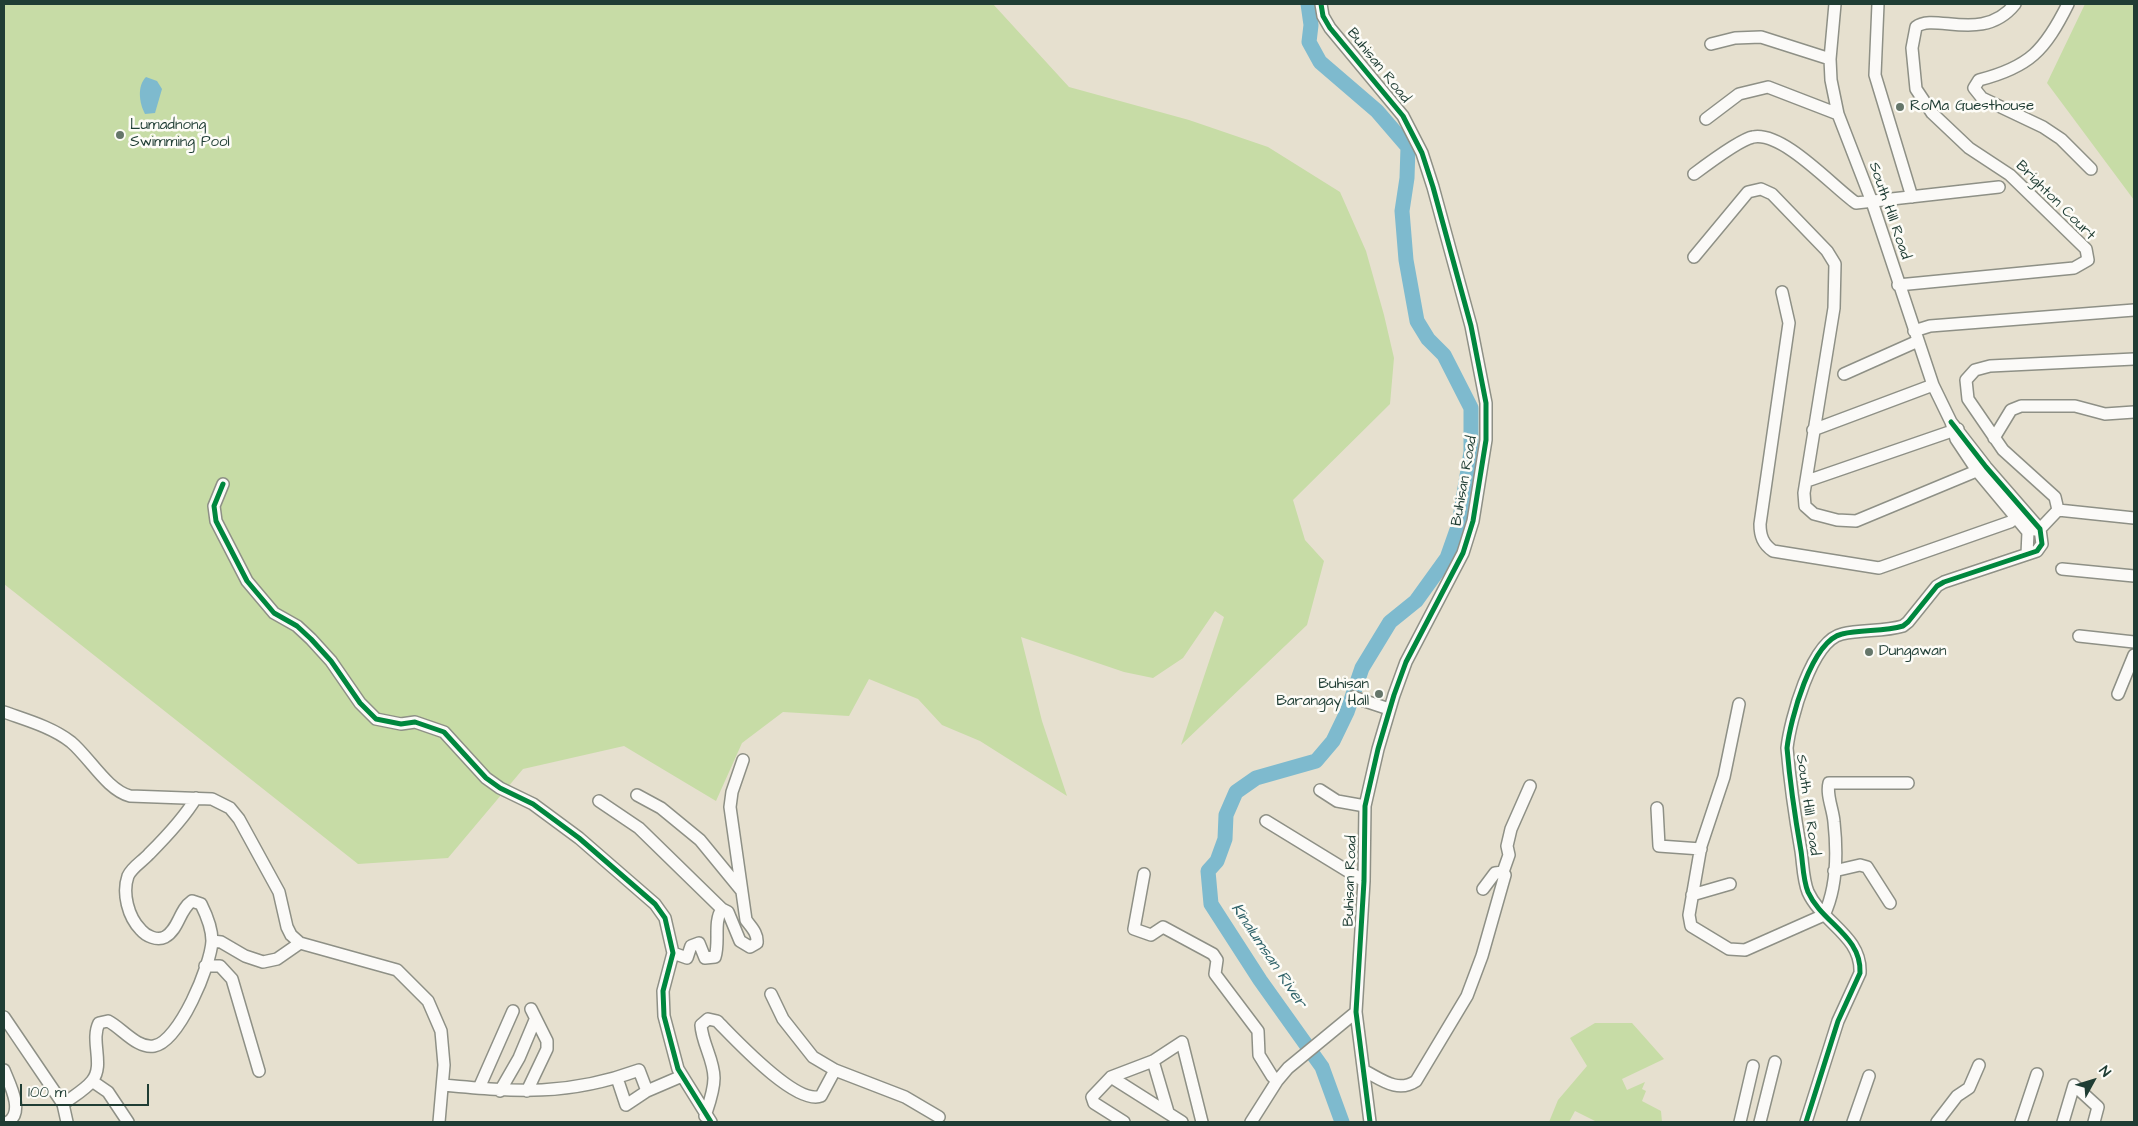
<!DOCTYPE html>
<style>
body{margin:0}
#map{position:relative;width:2138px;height:1126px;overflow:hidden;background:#e6e0cf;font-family:"Architects Daughter",sans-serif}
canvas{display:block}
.frame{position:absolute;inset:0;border:5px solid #1f3d34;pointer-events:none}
.north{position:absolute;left:2068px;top:1056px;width:50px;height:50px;-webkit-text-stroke:4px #fdfcf7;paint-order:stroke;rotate:51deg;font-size:14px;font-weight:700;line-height:20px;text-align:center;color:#1f3d34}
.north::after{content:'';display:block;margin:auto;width:18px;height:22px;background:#1f3d34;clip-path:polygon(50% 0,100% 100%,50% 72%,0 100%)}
.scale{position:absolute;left:20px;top:1084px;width:129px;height:22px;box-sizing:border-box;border:2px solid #1f3d34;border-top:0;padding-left:6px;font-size:15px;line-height:18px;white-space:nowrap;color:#1f3d34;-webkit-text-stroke:4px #fdfcf7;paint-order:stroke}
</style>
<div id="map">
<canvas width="2138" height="1126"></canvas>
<div class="frame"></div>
<div class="north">N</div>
<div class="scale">100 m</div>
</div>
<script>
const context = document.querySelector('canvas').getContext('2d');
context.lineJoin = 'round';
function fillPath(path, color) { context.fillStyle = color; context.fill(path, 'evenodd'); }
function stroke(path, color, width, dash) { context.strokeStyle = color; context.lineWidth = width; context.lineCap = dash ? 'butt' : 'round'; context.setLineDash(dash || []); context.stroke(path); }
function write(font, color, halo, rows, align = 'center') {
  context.font = font + ' "Architects Daughter",sans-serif'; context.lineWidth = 5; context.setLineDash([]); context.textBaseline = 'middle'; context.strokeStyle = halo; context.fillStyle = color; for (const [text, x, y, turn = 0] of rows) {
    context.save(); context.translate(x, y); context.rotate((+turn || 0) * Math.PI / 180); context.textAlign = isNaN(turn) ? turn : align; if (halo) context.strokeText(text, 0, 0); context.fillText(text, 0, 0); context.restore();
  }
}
fillPath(new Path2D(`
 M 4,4 L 993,4 L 1069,87 L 1189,120 L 1268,147 L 1340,192 L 1366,251 L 1384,315 L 1394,358 L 1390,404 L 1293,500 L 1305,540 L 1324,561 L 1307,625 L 1181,745 L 1224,617 L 1215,611 L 1183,658 L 1153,678 L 1124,672 L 1021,637 L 1042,721 L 1067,796 L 980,741 L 942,725 L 918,699 L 869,679 L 849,716 L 783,712 L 742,743 L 716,801 L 624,746 L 523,769 L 448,858 L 358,864 L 4,584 Z
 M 2085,4 L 2134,4 L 2134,200 L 2047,83 Z
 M 1595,1023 L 1632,1023 L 1664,1059 L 1622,1079 L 1627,1090 L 1645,1082 L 1642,1089 L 1646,1091 L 1642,1101 L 1661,1111 L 1662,1122 L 1597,1122 L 1575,1111 L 1569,1122 L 1549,1122 L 1558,1100 L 1587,1066 L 1570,1038 Z`), '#c7dca6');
fillPath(new Path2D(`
 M 146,77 L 157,81 L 162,89 L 155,113 L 145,114 C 139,103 137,86 146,77 Z`), '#7ebace');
stroke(new Path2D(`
 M 1308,4 L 1311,25 L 1309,42 L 1320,62 L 1377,111 L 1408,147 L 1407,178 L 1402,211 L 1406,260 L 1417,321 L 1428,339 L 1444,355 L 1471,408 L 1471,452 L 1459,524 L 1447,558 L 1416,601 L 1390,622 L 1362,668 L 1347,712 L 1333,741 L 1316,761 L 1256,778 L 1236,792 L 1226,815 L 1225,839 L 1217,861 L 1208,871 L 1211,904 L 1260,980 L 1322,1067 L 1342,1122`), '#7ebace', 15);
const minor = new Path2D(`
 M 1321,4 L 1323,16 L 1330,28 L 1403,116 L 1422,153 L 1433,187 L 1471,326 L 1486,403 L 1486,440 L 1473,521 L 1463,553 L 1406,662 L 1394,695 L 1378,749 L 1365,806 L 1364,881 L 1356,1012 L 1370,1122
 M 1835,4 L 1830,59 L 1831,80 L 1838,114 L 1872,202 L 1933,385 L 1951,422 L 1956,439 L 1978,472 L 2028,532 L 2027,554
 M 1878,4 L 1875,75 L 1912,197
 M 2068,4 C 2045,50 2030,67 1979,80 L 1974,88 L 1982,98 L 2043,127 L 2061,139 L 2091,169
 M 1711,44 L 1735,38 L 1761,37 L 1830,59
 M 1706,119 L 1739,94 L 1768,87 L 1838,114
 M 1694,174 C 1706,165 1741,139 1753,137 C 1783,131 1833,187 1856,203 L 1999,187
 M 1694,257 L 1748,192 L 1761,189 L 1772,194 L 1827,251 L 1835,264 L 1834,308 L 1804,493 L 1805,506 L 1814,514 L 1837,520 L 1856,521 L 1986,467
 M 1898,285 L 2074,268 L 2088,260 L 2086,249 L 2010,175 L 1969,148 L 1932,113 L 1916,89 L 1912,48 L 1916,27 C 1934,12 1983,44 2015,4
 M 1782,292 L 1789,323 L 1760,524 C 1760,536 1763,544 1773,551 L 1879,568 L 2010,522 L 2021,514
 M 1914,331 L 1930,326 L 2134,310
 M 1844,374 L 1918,341
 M 1813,430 L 1933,385
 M 1994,438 L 2011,410 L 2021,406 L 2075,406 L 2105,414 L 2134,412
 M 1807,481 L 1958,429
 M 223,484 L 214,506 L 216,521 L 247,581 L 274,613 L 297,626 L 311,639 L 331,661 L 360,703 L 376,719 L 401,724 L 415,722 L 444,732 L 486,778 L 500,788 L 533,804 L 579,838 L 655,904 L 665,918 L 673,953 L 663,991 L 664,1016 L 678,1069 L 711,1122
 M 2058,510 L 2055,497 L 2003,450 L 1968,399 L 1966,380 L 1975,370 L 1990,366 L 2134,359
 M 2035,530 L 2040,529 L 2058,510 L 2134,518
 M 2062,569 L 2134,576
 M 2079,636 L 2134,642
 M 2118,694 L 2134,655
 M 1353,697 L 1389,709
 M 1739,704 L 1724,777 L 1701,846 L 1689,915 L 1691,926 L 1729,949 L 1745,950 L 1824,915 C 1837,888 1837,850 1834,822 C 1833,809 1826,795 1829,783 L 1908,783
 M 4,712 C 26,720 52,727 71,742 C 90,758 107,790 130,796 L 212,799 L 230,808 L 239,819 L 279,892 L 287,927 L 291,935 L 300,943 L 397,970 L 428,1001 L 441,1031 L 444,1065 L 439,1122
 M 1320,790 L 1337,801 L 1365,806
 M 637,795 L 661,808 L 700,840 L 741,890
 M 599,801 L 639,828 L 722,909 L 728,912 L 740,941 L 750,947 L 757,943 C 758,933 751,927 746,920 L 730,807 L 732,792 L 743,760
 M 1657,808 L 1659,846 L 1701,849
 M 1266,821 L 1364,881
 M 1834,871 L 1860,865 L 1867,867 L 1890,903
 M 1503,872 L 1509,855 L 1507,846 L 1511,829 L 1530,786
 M 1144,874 L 1134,929 L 1151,935 L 1163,927 L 1213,954 L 1217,960 L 1215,974 L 1258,1031 L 1259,1055 L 1272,1076 L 1277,1081
 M 1692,895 L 1730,884
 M 212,941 L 221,942 L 245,956 L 263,962 L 277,959 L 300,943
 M 673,953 L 687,958 L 691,946 L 699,943 L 705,958 L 715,957 C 720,942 713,922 722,909
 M 205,966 L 220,966 L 232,979 L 259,1071
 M 771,994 L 783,1019 L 813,1057 L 835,1070 L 905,1097 L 939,1117
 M 4,1017 L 63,1104 L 67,1122
 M 1153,1061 L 1168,1112
 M 4,1070 C 9,1083 25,1112 8,1122
 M 1365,1071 C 1382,1080 1398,1093 1416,1081 L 1467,996 L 1482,956 L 1505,875 L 1503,872 L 1495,873 L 1483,889
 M 1111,1077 L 1182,1122
 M 617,1078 L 626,1105 L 647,1091 L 682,1076
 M 92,1081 L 108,1092 L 128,1122
 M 443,1085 C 517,1092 568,1096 639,1070 L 647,1091
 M 479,1088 L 513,1011
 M 500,1091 L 519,1058 L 535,1020
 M 527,1091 L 547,1049 L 547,1041 L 531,1009
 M 63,1104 C 72,1097 85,1090 92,1081 C 105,1065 90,1041 99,1023 L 108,1021 C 122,1028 137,1049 154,1046 C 179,1042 211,965 212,941 C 212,930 206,914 201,904 L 192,901 C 179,910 179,929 165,937 C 157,941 146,936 141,930 C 128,917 122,893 128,876 C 132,867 143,861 149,854 C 166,837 184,818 196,798
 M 705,1116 C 709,1104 714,1091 714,1078 C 714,1060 702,1043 701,1025 L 708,1019 L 717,1021 C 734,1038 796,1106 821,1096 L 835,1070
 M 1124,1122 L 1094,1103 L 1092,1097 L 1111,1077 L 1153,1061 L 1182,1042 L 1202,1122
 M 1251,1122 L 1277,1081 L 1288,1068 L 1356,1012
 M 1740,1122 L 1753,1066
 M 1760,1122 L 1775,1062
 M 1806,1122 L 1838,1021 L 1860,973 C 1862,936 1822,923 1808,892 C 1803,880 1803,864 1801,851 C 1795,817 1790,783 1787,748 C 1790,721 1811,641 1842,634 C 1862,629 1883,632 1903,626 L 1908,622 L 1937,586 L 1944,582 L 2037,551 L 2042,544 L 2040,529 L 1986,467 L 1951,422
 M 1853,1122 L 1869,1076
 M 1937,1122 L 1957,1096 L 1969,1088 L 1979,1065
 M 2021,1122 L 2037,1074
 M 2063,1122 L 2074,1085 L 2098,1107 L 2094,1122`);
stroke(minor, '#8e9086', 14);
stroke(minor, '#fbfaf8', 11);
stroke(new Path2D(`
 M 1321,4 L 1323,16 L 1330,28 L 1403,116 L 1422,153 L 1433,187 L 1471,326 L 1486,403 L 1486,440 L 1473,521 L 1463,553 L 1406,662 L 1394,695 L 1378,749 L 1365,806 L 1364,881 L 1356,1012 L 1370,1122
 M 223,484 L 214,506 L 216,521 L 247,581 L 274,613 L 297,626 L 311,639 L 331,661 L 360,703 L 376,719 L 401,724 L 415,722 L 444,732 L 486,778 L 500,788 L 533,804 L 579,838 L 655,904 L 665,918 L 673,953 L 663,991 L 664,1016 L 678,1069 L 711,1122
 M 1806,1122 L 1838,1021 L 1860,973 C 1862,936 1822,923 1808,892 C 1803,880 1803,864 1801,851 C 1795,817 1790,783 1787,748 C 1790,721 1811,641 1842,634 C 1862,629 1883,632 1903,626 L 1908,622 L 1937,586 L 1944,582 L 2037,551 L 2042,544 L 2040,529 L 1986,467 L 1951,422`), '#00873e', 5);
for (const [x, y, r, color] of [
 [1900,107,5,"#65766a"],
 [120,135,5,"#65766a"],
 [1869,652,5,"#65766a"],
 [1379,694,5,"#65766a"]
]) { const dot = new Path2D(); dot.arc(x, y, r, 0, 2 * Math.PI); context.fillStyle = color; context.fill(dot); stroke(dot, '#fdfcf7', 2); }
write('15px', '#1f3d34', '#fdfcf7', [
 ["Buhisan Road",1378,66,51],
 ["Brighton Court",2055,201,45],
 ["South Hill Road",1889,211,71],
 ["Buhisan Road",1465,481,-80],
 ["South Hill Road",1807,805,82],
 ["Buhisan Road",1351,881,-88]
]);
write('15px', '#1f3d34', '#fdfcf7', [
 ["RoMa Guesthouse",1910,107],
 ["Lumadnong",130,126],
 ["Swimming Pool",130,143],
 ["Dungawan",1879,652],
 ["Buhisan",1369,685,"right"],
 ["Barangay Hall",1369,702,"right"]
], 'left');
write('italic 16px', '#30636a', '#fdfcf7', [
 ["Kinalumsan River",1268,956,56]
]);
</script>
